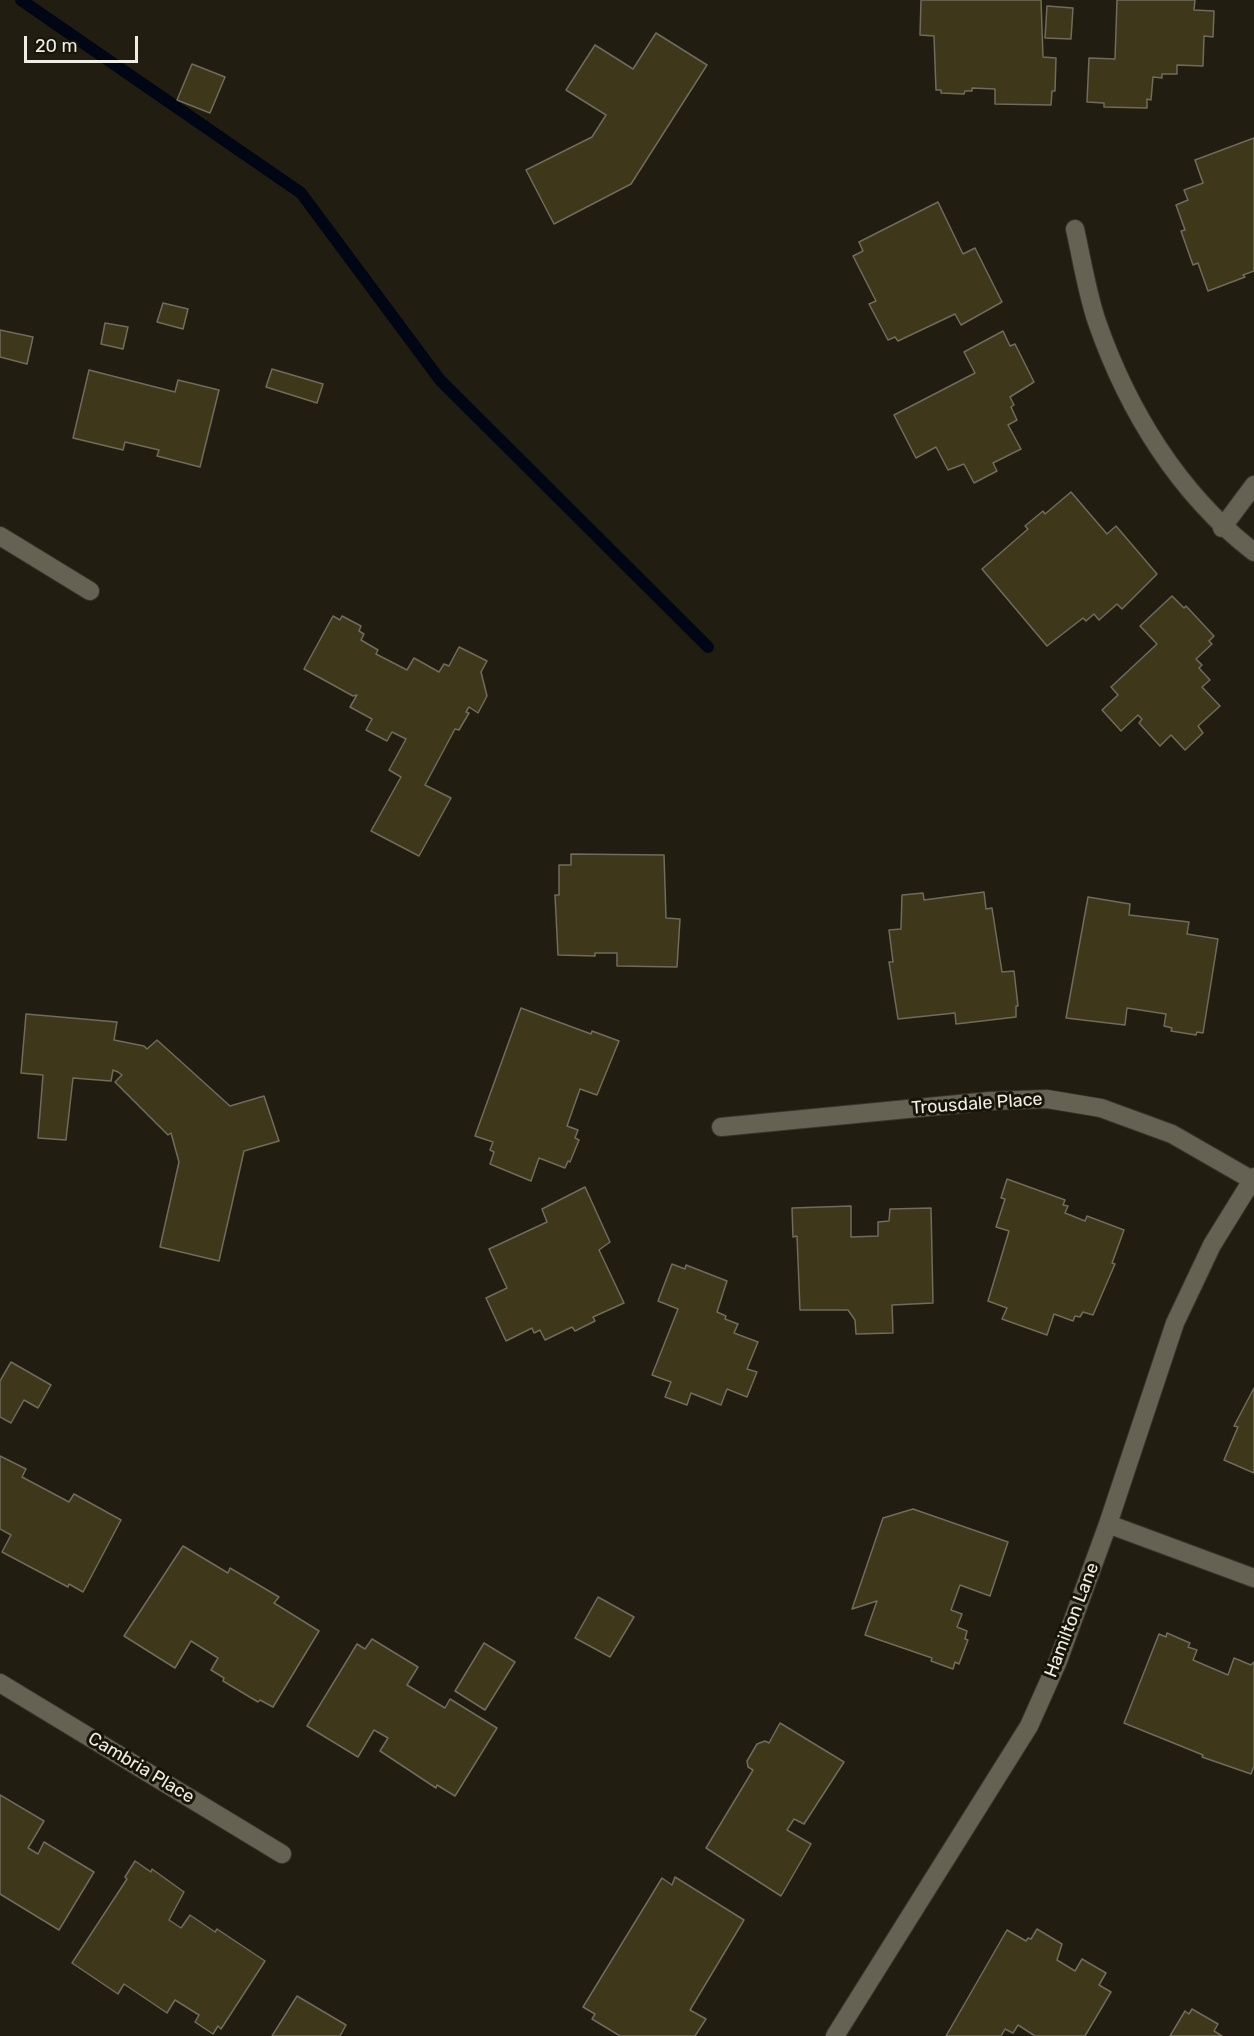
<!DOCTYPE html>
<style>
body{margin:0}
#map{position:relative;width:1254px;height:2036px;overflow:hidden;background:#211e11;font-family:Rubik,sans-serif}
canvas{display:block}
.scale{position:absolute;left:24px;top:36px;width:114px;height:27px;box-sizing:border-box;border:3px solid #efede5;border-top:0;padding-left:8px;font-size:18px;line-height:21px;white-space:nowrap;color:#efede5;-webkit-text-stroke:4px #171408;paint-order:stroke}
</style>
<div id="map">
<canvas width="1254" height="2036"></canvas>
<div class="scale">20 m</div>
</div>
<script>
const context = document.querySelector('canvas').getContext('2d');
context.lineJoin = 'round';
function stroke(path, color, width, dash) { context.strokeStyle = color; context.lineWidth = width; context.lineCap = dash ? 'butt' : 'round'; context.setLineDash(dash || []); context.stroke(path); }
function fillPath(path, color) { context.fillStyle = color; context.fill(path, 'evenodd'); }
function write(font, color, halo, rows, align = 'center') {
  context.font = font + ' Rubik,sans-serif'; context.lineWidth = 6; context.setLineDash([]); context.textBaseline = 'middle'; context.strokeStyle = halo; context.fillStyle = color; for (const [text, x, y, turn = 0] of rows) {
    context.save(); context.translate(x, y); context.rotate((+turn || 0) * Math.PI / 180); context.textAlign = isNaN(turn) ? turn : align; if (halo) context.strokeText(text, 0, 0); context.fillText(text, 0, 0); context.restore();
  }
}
stroke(new Path2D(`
 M 21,0 L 301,193 L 440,380 L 708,647`), '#000614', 12);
const building = new Path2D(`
 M 921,0 L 1041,0 L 1043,57 L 1056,58 L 1055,91 L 1052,91 L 1051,105 L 995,104 L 995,89 L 972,88 L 972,91 L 965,91 L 964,94 L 941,93 L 941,90 L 936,90 L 934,36 L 920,35 Z
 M 1117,0 L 1195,0 L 1194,10 L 1214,11 L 1213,37 L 1204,36 L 1203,66 L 1177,65 L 1177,74 L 1162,74 L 1162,78 L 1153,77 L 1151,100 L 1147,99 L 1147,108 L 1104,107 L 1104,103 L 1087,102 L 1089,58 L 1115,59 Z
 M 1047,6 L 1073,8 L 1071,39 L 1045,38 Z
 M 656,33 L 707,65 L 631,184 L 554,224 L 526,170 L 592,137 L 606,115 L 566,90 L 595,45 L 633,69 Z
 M 192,64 L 225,77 L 210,113 L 177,100 Z
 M 1254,138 L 1254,271 L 1243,275 L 1245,277 L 1208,291 L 1198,263 L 1193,265 L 1181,231 L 1185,230 L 1176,205 L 1188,200 L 1184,190 L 1203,183 L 1195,160 Z
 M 938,202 L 963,254 L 975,248 L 1002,302 L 961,325 L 955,314 L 898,341 L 895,337 L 888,340 L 869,304 L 876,301 L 853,256 L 863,251 L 859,242 Z
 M 163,303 L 188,309 L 183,329 L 157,322 Z
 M 105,323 L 128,327 L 123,349 L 101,344 Z
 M 0,330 L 33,337 L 27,364 L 0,357 Z
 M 1003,331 L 1010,346 L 1015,344 L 1034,382 L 1010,397 L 1014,405 L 1011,407 L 1017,420 L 1008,425 L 1021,449 L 993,463 L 997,471 L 974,483 L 964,464 L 948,470 L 936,447 L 916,458 L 894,415 L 975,373 L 964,352 Z
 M 272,369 L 323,384 L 317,403 L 266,387 Z
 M 89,370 L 175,392 L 178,380 L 219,390 L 200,467 L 157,456 L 159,450 L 125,442 L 123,450 L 73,438 Z
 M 1071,492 L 1107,534 L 1116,526 L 1157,574 L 1122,609 L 1117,604 L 1099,620 L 1094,614 L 1086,621 L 1083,618 L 1047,646 L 982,569 L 1028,529 L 1025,526 L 1043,511 L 1045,514 Z
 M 1172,596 L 1184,608 L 1186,606 L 1214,636 L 1209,641 L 1212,644 L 1196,659 L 1202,665 L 1199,668 L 1210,680 L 1202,687 L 1220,706 L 1198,726 L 1203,733 L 1185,750 L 1171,735 L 1160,746 L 1139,723 L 1142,719 L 1138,715 L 1121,731 L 1102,710 L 1118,695 L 1111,687 L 1157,644 L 1140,626 Z
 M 333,616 L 340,620 L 342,616 L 361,626 L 359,631 L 364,634 L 361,640 L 378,650 L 376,654 L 407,670 L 414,658 L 439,672 L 444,664 L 449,666 L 459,647 L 487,661 L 481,672 L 487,696 L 478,713 L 469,707 L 466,712 L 469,713 L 459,730 L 455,729 L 425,785 L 451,798 L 419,856 L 371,831 L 401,777 L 389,770 L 406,739 L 392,732 L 387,741 L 366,730 L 372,719 L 350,707 L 357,695 L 353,696 L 304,669 Z
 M 571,854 L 664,855 L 666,918 L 680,919 L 677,967 L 617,966 L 617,953 L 595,953 L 595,956 L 558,955 L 555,895 L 559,895 L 559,865 L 571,865 Z
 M 984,892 L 986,909 L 992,908 L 1002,972 L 1014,971 L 1018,1006 L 1016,1006 L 1016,1017 L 956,1024 L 955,1013 L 898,1019 L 889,962 L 893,962 L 889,930 L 901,929 L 902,895 L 923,893 L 924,900 Z
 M 1088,897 L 1130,904 L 1129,915 L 1189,922 L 1187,934 L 1218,939 L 1203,1033 L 1197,1032 L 1196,1035 L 1171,1031 L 1172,1028 L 1164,1026 L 1166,1014 L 1127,1008 L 1125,1025 L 1066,1018 Z
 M 521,1008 L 591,1034 L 592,1031 L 619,1041 L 597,1095 L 580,1089 L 567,1126 L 578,1130 L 575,1138 L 579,1140 L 570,1162 L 568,1161 L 565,1168 L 539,1158 L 531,1181 L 490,1164 L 494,1152 L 490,1150 L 493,1142 L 475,1136 Z
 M 26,1014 L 117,1022 L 114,1040 L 144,1046 L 147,1049 L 157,1040 L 230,1106 L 264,1096 L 279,1141 L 244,1151 L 219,1261 L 160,1247 L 179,1162 L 171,1133 L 168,1135 L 115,1082 L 122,1075 L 118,1072 L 113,1070 L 111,1081 L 73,1078 L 66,1140 L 38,1138 L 43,1075 L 21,1073 Z
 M 1007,1179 L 1065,1200 L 1063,1205 L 1068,1206 L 1065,1213 L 1085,1221 L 1087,1216 L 1124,1230 L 1112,1263 L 1115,1264 L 1093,1315 L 1083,1312 L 1080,1317 L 1075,1316 L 1073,1321 L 1054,1314 L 1047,1335 L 1002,1319 L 1007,1308 L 988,1301 L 1009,1231 L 996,1227 L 1005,1199 L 1001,1198 Z
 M 585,1187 L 610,1242 L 599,1250 L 624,1303 L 593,1317 L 595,1321 L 575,1331 L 572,1327 L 545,1340 L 540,1330 L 534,1333 L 532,1328 L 506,1341 L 486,1298 L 507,1288 L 489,1249 L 547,1222 L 542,1209 Z
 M 851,1206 L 851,1237 L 878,1236 L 878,1222 L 889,1221 L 890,1209 L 931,1208 L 933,1303 L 892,1305 L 893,1333 L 856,1334 L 855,1320 L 848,1310 L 800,1310 L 797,1236 L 793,1237 L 792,1208 Z
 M 672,1264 L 685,1269 L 686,1265 L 727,1281 L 717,1312 L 726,1316 L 725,1319 L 738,1324 L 734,1333 L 758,1342 L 747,1369 L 757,1372 L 747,1397 L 727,1389 L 721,1405 L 691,1393 L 687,1405 L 665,1397 L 671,1382 L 652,1375 L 678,1309 L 658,1301 Z
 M 11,1362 L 51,1385 L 38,1408 L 24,1400 L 11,1423 L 0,1417 L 0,1381 Z
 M 1254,1388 L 1254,1473 L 1224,1460 L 1238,1427 L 1234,1426 Z
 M 0,1456 L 26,1469 L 22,1477 L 69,1502 L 74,1494 L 121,1520 L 83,1592 L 69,1584 L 68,1587 L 2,1552 L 11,1535 L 0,1529 Z
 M 913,1509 L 1008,1542 L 990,1596 L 960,1585 L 951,1610 L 962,1614 L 957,1627 L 967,1631 L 965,1639 L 968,1640 L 959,1664 L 955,1662 L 953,1669 L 931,1661 L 932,1658 L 865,1635 L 877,1601 L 852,1609 L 883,1518 Z
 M 183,1546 L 228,1573 L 230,1568 L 279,1597 L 274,1603 L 319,1631 L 273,1707 L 260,1700 L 258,1702 L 223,1681 L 224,1678 L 211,1670 L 218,1658 L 191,1641 L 175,1668 L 124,1636 Z
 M 598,1597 L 634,1617 L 610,1657 L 575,1638 Z
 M 1167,1633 L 1190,1643 L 1188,1647 L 1197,1650 L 1193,1660 L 1228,1675 L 1234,1658 L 1251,1665 L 1254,1662 L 1254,1766 L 1251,1774 L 1202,1757 L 1203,1755 L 1124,1723 L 1159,1634 L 1166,1637 Z
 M 372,1639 L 418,1667 L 407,1685 L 445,1708 L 450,1699 L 497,1728 L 455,1796 L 437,1785 L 436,1788 L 380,1751 L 388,1738 L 374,1730 L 358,1757 L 307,1726 L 357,1644 L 365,1649 Z
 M 484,1643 L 515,1662 L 485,1710 L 455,1691 Z
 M 780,1723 L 844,1762 L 804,1824 L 794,1819 L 787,1830 L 811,1844 L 781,1896 L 706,1848 L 753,1770 L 748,1767 L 747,1761 L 757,1744 L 765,1741 L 769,1743 Z
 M 0,1795 L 44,1821 L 28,1848 L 38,1854 L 44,1842 L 94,1872 L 59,1930 L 0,1894 Z
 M 135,1861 L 151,1872 L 152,1869 L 184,1892 L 169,1920 L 181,1928 L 190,1915 L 215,1932 L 217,1929 L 265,1961 L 221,2029 L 218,2026 L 213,2034 L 195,2022 L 199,2015 L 175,2000 L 167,2013 L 124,1984 L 118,1994 L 72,1963 L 127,1879 L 125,1877 Z
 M 675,1877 L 744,1920 L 690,2010 L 706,2019 L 695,2036 L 620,2036 L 592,2019 L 595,2014 L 583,2007 L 662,1878 L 672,1885 Z
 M 1037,1929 L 1062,1944 L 1057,1960 L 1075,1971 L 1082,1959 L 1106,1973 L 1099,1985 L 1111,1992 L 1085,2036 L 1035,2036 L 1018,2025 L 1013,2033 L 1005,2029 L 1001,2036 L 946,2036 L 1007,1930 L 1026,1941 L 1028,1938 L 1031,1939 Z
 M 297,1996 L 346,2025 L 340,2036 L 272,2036 Z
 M 1192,2009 L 1218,2024 L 1214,2031 L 1222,2036 L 1170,2036 L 1185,2011 L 1189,2014 Z`);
fillPath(building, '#3e3719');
stroke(building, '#6f6c5c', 1.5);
const minor = new Path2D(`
 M 1075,229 C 1082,260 1087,293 1097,322 C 1128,411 1179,494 1254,552
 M 1222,528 L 1254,485
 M 0,536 L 90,591
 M 721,1127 L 990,1101 L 1047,1099 L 1101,1108 L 1172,1134 L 1252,1180
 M 1108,1524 L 1254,1578
 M 0,1683 L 282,1854
 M 835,2036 L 1029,1726 L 1058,1661 L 1108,1524 L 1175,1323 L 1212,1245 L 1254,1177`);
stroke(minor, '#38362f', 20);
stroke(minor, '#656253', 18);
write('18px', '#efede5', '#171408', [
 ["Trousdale Place",977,1104,-4],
 ["Hamilton Lane",1072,1620,-69],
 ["Cambria Place",141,1768,31]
]);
</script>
